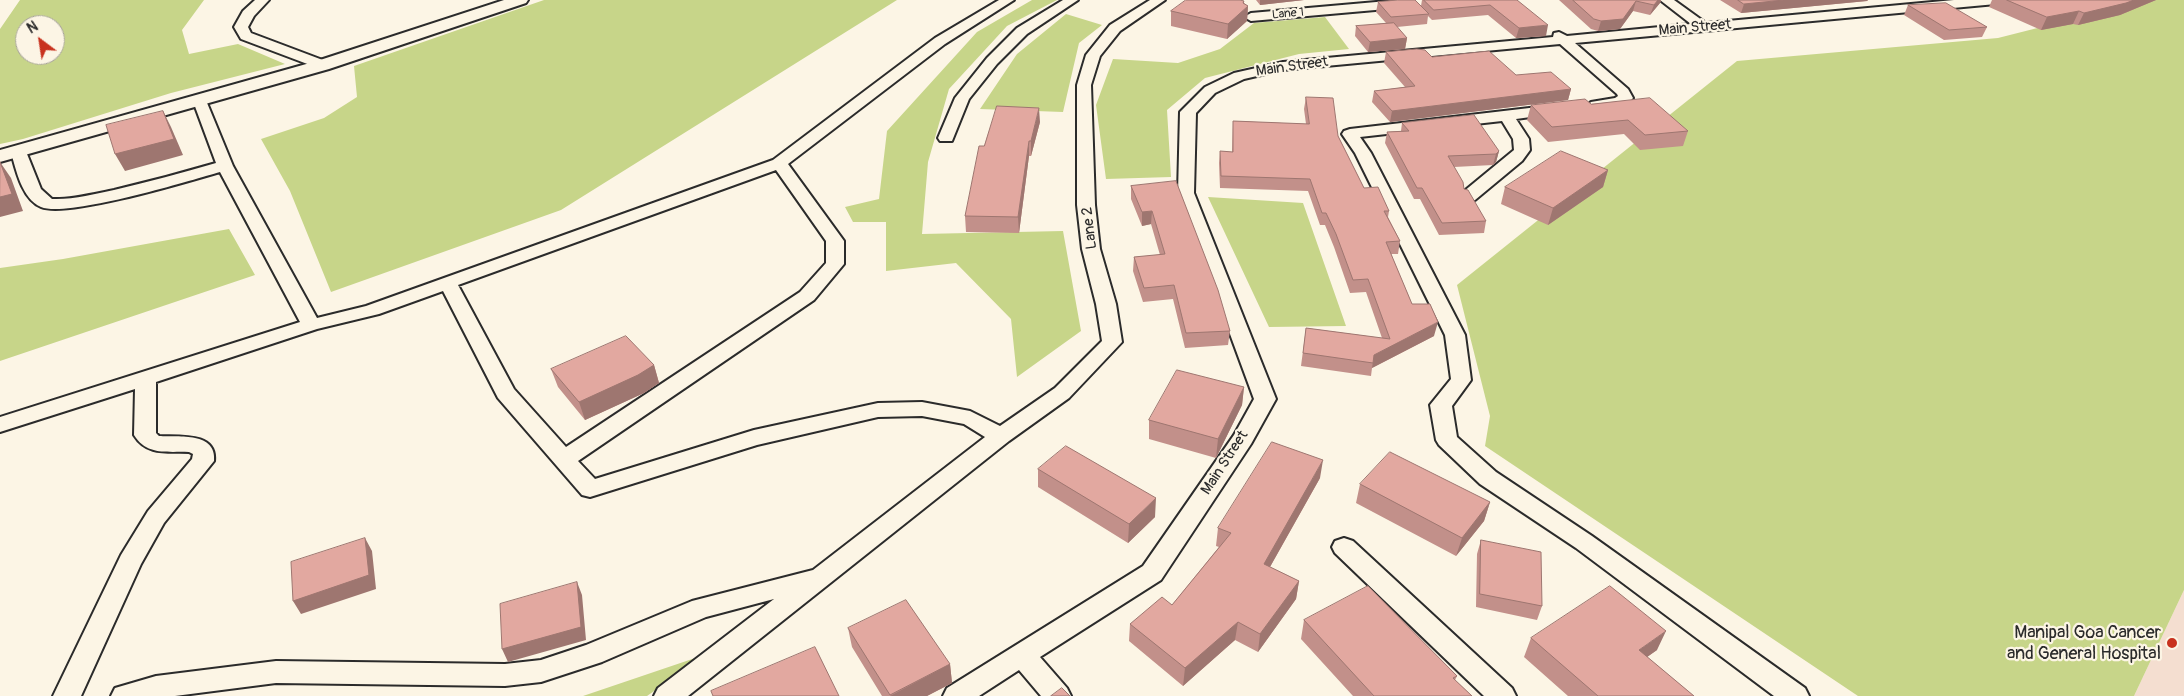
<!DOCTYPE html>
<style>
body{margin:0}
#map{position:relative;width:2184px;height:696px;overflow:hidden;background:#fcf5e5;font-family:Pangolin,sans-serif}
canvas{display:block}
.north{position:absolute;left:15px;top:15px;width:50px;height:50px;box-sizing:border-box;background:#fcf5e5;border:1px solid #a8a49b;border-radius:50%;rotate:329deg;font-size:14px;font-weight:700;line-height:20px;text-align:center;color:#2b2b2b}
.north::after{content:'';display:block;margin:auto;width:18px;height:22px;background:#c8321e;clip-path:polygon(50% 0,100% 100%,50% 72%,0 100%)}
</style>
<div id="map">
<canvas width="2184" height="696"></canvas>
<div class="north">N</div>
</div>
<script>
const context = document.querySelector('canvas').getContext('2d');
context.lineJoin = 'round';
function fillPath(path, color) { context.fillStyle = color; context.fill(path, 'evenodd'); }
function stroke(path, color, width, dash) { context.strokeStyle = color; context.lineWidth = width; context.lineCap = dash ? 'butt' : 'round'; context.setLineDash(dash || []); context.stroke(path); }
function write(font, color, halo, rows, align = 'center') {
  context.font = font + ' Pangolin,sans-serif'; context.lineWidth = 4.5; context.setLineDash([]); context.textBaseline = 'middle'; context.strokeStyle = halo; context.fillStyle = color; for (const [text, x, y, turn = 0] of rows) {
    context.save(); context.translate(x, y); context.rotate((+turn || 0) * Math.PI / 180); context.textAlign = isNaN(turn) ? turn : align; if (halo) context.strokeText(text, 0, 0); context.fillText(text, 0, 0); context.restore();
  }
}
fillPath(new Path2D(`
 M 2184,590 L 2184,696 L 2134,696 Z`), '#f4ded0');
fillPath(new Path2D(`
 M 20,0 L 204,0 L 182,30 L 189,54 L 238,44 L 285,64 L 171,93 L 23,139 L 0,144 L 0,29 ZM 25,25 L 55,25 L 55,55 L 25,55 Z
 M 544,0 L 897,0 L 561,210 L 331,292 L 290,191 L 261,139 L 324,118 L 357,97 L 354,66 Z
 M 1032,0 L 1057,0 L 1007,26 L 949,89 L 928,162 L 922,234 L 1063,231 L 1081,331 L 1017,377 L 1011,319 L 956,263 L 886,271 L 886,222 L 853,222 L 845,207 L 879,199 L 887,131 L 977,32 Z
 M 2148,0 L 2184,0 L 2184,590 L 2134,696 L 1858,696 L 1485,446 L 1490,416 L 1457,285 L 1737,61 L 1998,38 Z
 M 1066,14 L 1102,25 L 1079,43 L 1063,112 L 980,109 L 1017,54 Z
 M 1325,17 L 1349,49 L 1299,54 L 1205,78 L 1167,110 L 1171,177 L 1106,179 L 1096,105 L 1113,59 L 1178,63 L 1220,49 L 1254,23 Z
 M 1208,197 L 1303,203 L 1346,326 L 1269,327 Z
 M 229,229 L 255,275 L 0,361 L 0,268 L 63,259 Z
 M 707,654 L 647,696 L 583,696 Z`), '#c7d589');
const minor = new Path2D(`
 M 255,0 L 269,0 L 254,16 L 248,27 L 251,33 L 328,62 L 330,65 L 328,68 L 318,68 L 241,39 L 234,27 L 243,11 Z
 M 999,0 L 1014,0 L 945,44 L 788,164 L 844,241 L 844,264 L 814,300 L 578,461 L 595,479 L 754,430 L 878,403 L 922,402 L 970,411 L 1000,426 L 1055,388 L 1102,341 L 1096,304 L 1082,249 L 1077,205 L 1077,85 L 1086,55 L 1110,25 L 1150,0 L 1165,0 L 1120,31 L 1100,56 L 1091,85 L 1095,205 L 1100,249 L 1116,304 L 1122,342 L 1069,398 L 1009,441 L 688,696 L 654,696 L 658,688 L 774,599 L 706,617 L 602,662 L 541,682 L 505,686 L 276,683 L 175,696 L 111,696 L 115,688 L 156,676 L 276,661 L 505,664 L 541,660 L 586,645 L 692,601 L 813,570 L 985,437 L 964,424 L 922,416 L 878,417 L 757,445 L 590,497 L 582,495 L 498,398 L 443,291 L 379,314 L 317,329 L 156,382 L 156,433 L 159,436 C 179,437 217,432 214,461 L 164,523 L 141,564 L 81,696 L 53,696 L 121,555 L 148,511 L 192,459 L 193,454 L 189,452 C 167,451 147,456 134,435 L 135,389 L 0,432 L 0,417 L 300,322 L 220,172 C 189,181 67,218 41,207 C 22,199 16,170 11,152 L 13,149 L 25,149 L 41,189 L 52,199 C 72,200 94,194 114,190 C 148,182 182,173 216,163 L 193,101 L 195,98 L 205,98 L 233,166 L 317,318 L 366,306 L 773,160 L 935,38 ZM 776,170 L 826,241 L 826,263 L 800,292 L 566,447 L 514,389 L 458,285 Z
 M 1063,0 L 1078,0 L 1027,34 L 997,64 L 969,99 L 952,141 L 940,141 L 938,138 L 955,98 L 987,58 L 1017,28 Z
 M 1399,0 L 1449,0 L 1443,4 L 1251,21 L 1244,17 L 1251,13 Z
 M 1660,0 L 1674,0 L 1706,23 L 1954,0 L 2002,0 L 1996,4 L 1575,43 L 1628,89 L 1633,98 C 1626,108 1603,111 1591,108 L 1588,105 L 1591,102 L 1615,98 L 1618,96 L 1617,94 L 1560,44 L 1283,70 L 1244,79 L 1215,93 L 1196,113 L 1194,193 L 1276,399 L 1251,444 L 1161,580 L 1040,657 L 1067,688 L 1071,696 L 1041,696 L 1019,670 L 979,696 L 943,696 L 947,688 L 1143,566 L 1234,435 L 1254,399 L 1178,193 L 1180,112 L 1205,87 L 1234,73 L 1283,62 L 1553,37 L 1554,33 L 1559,32 L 1567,36 L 1691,24 Z
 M 1555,105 L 1560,107 L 1563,110 L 1560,113 L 1516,119 L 1529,139 L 1530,150 L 1522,161 L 1475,200 L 1463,200 L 1461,196 L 1463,192 L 1514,150 L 1513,139 L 1502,121 L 1360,137 L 1371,153 L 1465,335 L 1471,380 L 1452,406 L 1457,437 L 1496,472 L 1592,536 L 1805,688 L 1809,696 L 1774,696 L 1576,548 L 1480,484 L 1439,445 L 1436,440 L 1430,405 L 1451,379 L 1445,335 L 1355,153 L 1342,134 L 1344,131 L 1350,129 Z
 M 1344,538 L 1353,541 L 1512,688 L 1516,696 L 1484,696 L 1335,553 L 1332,547 L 1335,541 Z`);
const tertiary = new Path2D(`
 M 504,0 L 528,0 L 526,3 L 329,69 L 0,162 L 0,150 L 317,61 Z`);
stroke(minor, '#2b2b2b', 4);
stroke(tertiary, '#2b2b2b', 4);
fillPath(minor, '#fcf5e5');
fillPath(tertiary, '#fcf5e5');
fillPath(new Path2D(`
 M 1256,0 L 1304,0 L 1260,5 Z
 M 1422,0 L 1517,0 L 1546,36 L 1516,38 L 1488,15 L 1432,20 L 1428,16 L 1427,24 L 1397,27 L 1407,38 L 1405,49 L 1368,52 L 1355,36 L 1356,26 L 1386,23 L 1376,12 L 1378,2 L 1421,6 Z
 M 1559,0 L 1661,0 L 1660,3 L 1650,15 L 1633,11 L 1620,29 L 1598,31 L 1591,29 Z
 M 1720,0 L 1868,0 L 1867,1 L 1741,13 Z
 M 1992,0 L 2156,0 L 2120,15 L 2078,25 L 2073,24 L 2041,30 L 1989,7 Z
 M 1244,1 L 1244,3 L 1248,6 L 1247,21 L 1227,39 L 1171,26 L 1171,11 Z
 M 1908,5 L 1987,27 L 1982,37 L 1944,40 L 1904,15 Z
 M 1386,52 L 1432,57 L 1516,75 L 1571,89 L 1568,100 L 1390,122 L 1372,102 L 1374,91 L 1405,87 L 1384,63 Z
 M 1306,97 L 1338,136 L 1364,188 L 1389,211 L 1388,217 L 1400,241 L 1398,254 L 1391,254 L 1412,304 L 1434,336 L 1372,368 L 1371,376 L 1301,366 L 1306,328 L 1382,338 L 1366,292 L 1350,293 L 1334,247 L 1325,225 L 1320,225 L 1308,191 L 1220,188 L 1219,163 L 1220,151 L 1232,152 L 1233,121 L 1306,124 L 1304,109 Z
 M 1591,104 L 1688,131 L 1683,146 L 1640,150 L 1624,134 L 1548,142 L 1527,120 L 1531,105 Z
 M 1040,122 L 1031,156 L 1029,156 L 1019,233 L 966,232 L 965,216 L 984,146 Z
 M 1402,123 L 1499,151 L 1496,162 L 1493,165 L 1454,167 L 1464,189 L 1486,221 L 1484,233 L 1439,235 L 1420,199 L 1414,199 L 1385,143 L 1387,132 L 1401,131 Z
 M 1608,170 L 1603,187 L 1548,225 L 1501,204 L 1505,187 Z
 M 1176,181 L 1230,331 L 1228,345 L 1185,348 L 1173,299 L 1143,302 L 1133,271 L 1134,257 L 1160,255 L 1151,224 L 1142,226 L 1131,199 L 1131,186 Z
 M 654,365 L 659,383 L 644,393 L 585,420 L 558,387 L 551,369 Z
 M 1244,387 L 1242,405 L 1216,458 L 1149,439 L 1149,420 Z
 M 1038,469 L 1155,517 L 1128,543 L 1038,487 Z
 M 1320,478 L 1270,567 L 1299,581 L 1296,599 L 1258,652 L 1235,640 L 1183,686 L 1129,641 L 1130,624 L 1172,605 L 1219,547 L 1216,546 L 1218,528 Z
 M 1360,484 L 1490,502 L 1484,521 L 1456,556 L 1356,503 Z
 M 1481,540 L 1542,606 L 1537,620 L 1476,607 L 1477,554 Z
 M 1304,620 L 1457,676 L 1455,680 L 1472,696 L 1353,696 L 1301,639 Z
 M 848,628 L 950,664 L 952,683 L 927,696 L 882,696 L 852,647 Z
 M 1531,638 L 1657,650 L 1647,657 L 1694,696 L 1568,696 L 1524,657 Z`), '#c2908a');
fillPath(new Path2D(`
 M 1260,0 L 1304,0 L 1260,5 Z
 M 1658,0 L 1661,0 L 1660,3 L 1650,15 L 1654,5 Z
 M 1784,0 L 1868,0 L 1867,1 L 1741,13 L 1744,4 Z
 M 2134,0 L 2156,0 L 2120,15 L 2078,25 L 2084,13 Z
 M 1244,1 L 1243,11 L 1248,6 L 1247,21 L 1227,39 L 1228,24 Z
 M 1636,1 L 1633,11 L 1620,29 L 1598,31 L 1601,21 Z
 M 2079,11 L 2073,24 L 2041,30 L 2047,17 Z
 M 1548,25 L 1546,36 L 1516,38 L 1519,28 Z
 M 1407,38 L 1405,49 L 1368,52 L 1370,42 Z
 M 1571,89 L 1568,100 L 1390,122 L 1392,111 Z
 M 1039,108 L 1040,122 L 1031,156 L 1031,141 Z
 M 163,111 L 171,127 L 183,155 L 125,171 L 115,154 Z
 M 1029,141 L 1029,156 L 1019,233 L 1018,217 Z
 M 1499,151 L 1496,162 L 1493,165 L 1496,154 Z
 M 0,162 L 11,178 L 23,211 L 0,217 Z
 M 1608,170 L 1603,187 L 1548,225 L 1553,208 Z
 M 1152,211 L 1151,224 L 1142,226 L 1142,212 Z
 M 1438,322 L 1434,336 L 1372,368 L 1374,355 Z
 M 654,365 L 659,383 L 644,393 L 585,420 L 579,402 Z
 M 1244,387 L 1242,405 L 1216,458 L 1218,439 Z
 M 1323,460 L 1320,478 L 1262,581 L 1264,564 Z
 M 1156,498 L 1155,517 L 1128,543 L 1129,524 Z
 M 1490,502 L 1484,521 L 1456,556 L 1462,538 Z
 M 365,538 L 372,551 L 376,589 L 301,614 L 293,601 Z
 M 1299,581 L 1296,599 L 1258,652 L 1260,634 Z
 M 577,582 L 582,595 L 586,640 L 508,662 L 502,649 Z
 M 1238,622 L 1235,640 L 1183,686 L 1185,668 Z
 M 1666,631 L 1657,650 L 1630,669 L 1639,650 Z
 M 950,664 L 952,683 L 927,696 L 890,696 Z`), '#9e7670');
const building = new Path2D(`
 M 1186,0 L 1240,0 L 1244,1 L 1243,3 L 1248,6 L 1228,24 L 1171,11 Z
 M 1398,0 L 1415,0 L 1429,14 L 1391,17 L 1378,2 Z
 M 1424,0 L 1517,0 L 1548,25 L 1519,28 L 1490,5 L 1434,10 Z
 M 1573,0 L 1658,0 L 1654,5 L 1636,1 L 1623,19 L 1601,21 L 1594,19 Z
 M 1738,0 L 1784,0 L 1744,4 Z
 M 2007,0 L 2134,0 L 2126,3 L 2084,13 L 2079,11 L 2047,17 Z
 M 1946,3 L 1987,27 L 1949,30 L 1908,5 Z
 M 1394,23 L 1407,38 L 1370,42 L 1356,26 Z
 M 1417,49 L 1425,50 L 1432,57 L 1489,51 L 1516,75 L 1551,72 L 1571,89 L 1392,111 L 1374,91 L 1415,86 L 1386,52 Z
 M 1306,97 L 1333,98 L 1338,136 L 1364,188 L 1378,187 L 1389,211 L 1384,211 L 1400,241 L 1386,242 L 1412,304 L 1430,304 L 1438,322 L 1374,355 L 1373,363 L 1303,353 L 1306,328 L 1390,339 L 1368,279 L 1353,280 L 1336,234 L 1326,213 L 1322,213 L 1310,179 L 1221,176 L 1220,151 L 1233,152 L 1233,121 L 1309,124 Z
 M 1650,98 L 1688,131 L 1645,135 L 1628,120 L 1552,127 L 1531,105 L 1585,99 L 1591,104 Z
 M 997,106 L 1039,108 L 1031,141 L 1029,141 L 1018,217 L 965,216 L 979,146 L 984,146 Z
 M 163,111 L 174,139 L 115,154 L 106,125 Z
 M 1474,115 L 1499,151 L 1496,154 L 1448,156 L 1463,182 L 1464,189 L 1468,190 L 1486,221 L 1442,223 L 1422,188 L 1417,188 L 1387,132 L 1409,131 L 1402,123 Z
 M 1561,151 L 1608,170 L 1553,208 L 1505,187 Z
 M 0,162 L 12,194 L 0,197 Z
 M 1176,181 L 1218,290 L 1230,331 L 1186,333 L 1174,285 L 1144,288 L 1134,257 L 1165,254 L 1152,211 L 1142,212 L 1131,186 Z
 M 626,336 L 654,365 L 638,375 L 579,402 L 551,369 Z
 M 1177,370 L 1244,387 L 1218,439 L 1149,420 Z
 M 1272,442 L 1323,460 L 1264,564 L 1299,581 L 1260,634 L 1238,622 L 1185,668 L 1130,624 L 1162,597 L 1172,605 L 1231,533 L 1218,528 Z
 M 1066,446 L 1156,498 L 1129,524 L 1038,469 Z
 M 1390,452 L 1490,502 L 1462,538 L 1360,484 Z
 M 365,538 L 369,575 L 293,601 L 291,562 Z
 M 1481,540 L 1541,552 L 1542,606 L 1480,594 Z
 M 577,582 L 581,627 L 502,649 L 500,604 Z
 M 1368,586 L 1457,676 L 1453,678 L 1472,696 L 1374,696 L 1304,620 Z
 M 1610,586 L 1666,631 L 1639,650 L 1694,696 L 1598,696 L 1531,638 Z
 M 906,600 L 950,664 L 890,695 L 848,628 Z
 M 815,647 L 839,696 L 713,696 L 711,691 Z
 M 1062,688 L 1070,696 L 1051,696 Z`);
fillPath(building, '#e2a8a0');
stroke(building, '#9e7670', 1);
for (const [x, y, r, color] of [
 [2172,643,6,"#c8321e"]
]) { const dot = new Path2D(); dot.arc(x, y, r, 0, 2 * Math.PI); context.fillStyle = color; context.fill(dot); stroke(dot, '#fcf5e5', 2); }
write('12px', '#2b2b2b', '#fcf5e5', [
 ["Lane 1",1288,14,-5]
]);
write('15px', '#2b2b2b', '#fcf5e5', [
 ["Main Street",1695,28,-5],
 ["Main Street",1292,67,-8],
 ["Lane 2",1090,228,-97],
 ["Main Street",1225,463,-57]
]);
write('18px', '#2b2b2b', '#fcf5e5', [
 ["Manipal Goa Cancer",2161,633],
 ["and General Hospital",2161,654]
], 'right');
</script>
